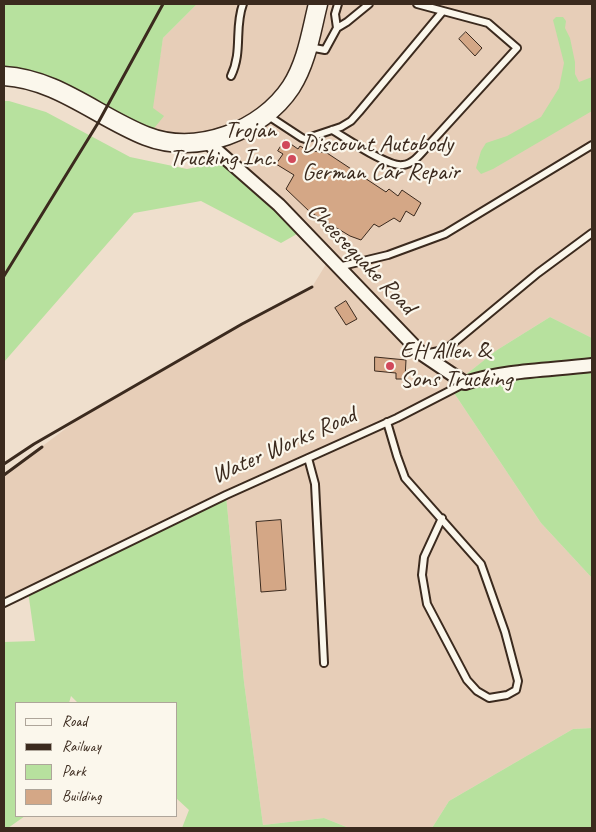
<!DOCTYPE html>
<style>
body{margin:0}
#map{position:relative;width:596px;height:832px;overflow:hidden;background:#efdfcd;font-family:Caveat,sans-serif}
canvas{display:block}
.frame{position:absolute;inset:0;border:5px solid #3b2a1e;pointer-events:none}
.legend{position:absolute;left:15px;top:702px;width:162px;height:115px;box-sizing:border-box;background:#fbf7ec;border:1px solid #aea59a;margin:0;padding:6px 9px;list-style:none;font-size:15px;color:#3b2a1e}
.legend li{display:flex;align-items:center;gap:10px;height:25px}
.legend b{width:25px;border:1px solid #aea59a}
</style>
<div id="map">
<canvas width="596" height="832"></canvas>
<div class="frame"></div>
<ul class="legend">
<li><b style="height:6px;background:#fbf7ec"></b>Road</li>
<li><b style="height:6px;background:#3b2a1e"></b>Railway</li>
<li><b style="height:14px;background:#b7e19e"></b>Park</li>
<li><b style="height:14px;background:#d4a786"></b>Building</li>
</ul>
</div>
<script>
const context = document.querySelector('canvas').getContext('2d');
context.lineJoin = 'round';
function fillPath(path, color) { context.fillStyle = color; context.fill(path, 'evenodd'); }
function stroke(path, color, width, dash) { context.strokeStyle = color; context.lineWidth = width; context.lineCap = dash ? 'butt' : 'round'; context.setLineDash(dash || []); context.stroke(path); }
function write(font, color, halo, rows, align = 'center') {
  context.font = font + ' Caveat,sans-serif'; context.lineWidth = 4.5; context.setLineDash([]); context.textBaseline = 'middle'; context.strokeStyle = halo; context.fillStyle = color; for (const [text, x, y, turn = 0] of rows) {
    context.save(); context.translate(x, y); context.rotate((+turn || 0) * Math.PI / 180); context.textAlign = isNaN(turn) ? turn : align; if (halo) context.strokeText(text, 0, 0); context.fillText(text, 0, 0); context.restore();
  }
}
fillPath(new Path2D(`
 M 197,4 L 592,4 L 592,338 L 550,317 L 497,350 L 450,387 L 541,523 L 592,578 L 592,728 L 573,729 L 449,801 L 432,828 L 349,828 L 324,818 L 263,825 L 244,682 L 226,495 L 4,603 L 4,475 L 85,414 L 242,324 L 312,287 L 328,261 L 207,141 L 147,137 L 163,38 Z`), '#e7ceb8');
fillPath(new Path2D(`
 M 4,4 L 197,4 L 163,38 L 153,108 L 164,116 L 147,137 L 4,76 Z
 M 556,17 L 563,17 L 566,21 L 565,28 L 570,38 L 575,62 L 575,74 L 579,82 L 592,77 L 592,111 L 493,169 L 481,174 L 476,168 L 481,151 L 486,143 L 507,136 L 541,117 L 559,88 L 564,63 L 553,20 Z
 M 4,101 L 9,101 L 46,112 L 130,157 L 187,169 L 227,161 L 304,230 L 281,243 L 201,201 L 134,213 L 4,362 Z
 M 550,317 L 592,338 L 592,578 L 541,523 L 450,387 L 497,350 Z
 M 226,495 L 244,682 L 263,825 L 324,818 L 349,828 L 182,828 L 189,810 L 176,798 L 176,703 L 78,703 L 71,696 L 69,703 L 16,703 L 16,816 L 25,816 L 8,828 L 4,828 L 4,642 L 35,641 L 28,591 Z
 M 592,728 L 592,828 L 432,828 L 449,801 L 573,729 Z`), '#b7e19e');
const building = new Path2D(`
 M 466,32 L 482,48 L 475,56 L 459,39 Z
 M 285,140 L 298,149 L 300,146 L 307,150 L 327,153 L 386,192 L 389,189 L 398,196 L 402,190 L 421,203 L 414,216 L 406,211 L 400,222 L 394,218 L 379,227 L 374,224 L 361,240 L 350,236 L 310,212 L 286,189 L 294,175 L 276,164 L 283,154 L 278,151 Z
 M 346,301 L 357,319 L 346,325 L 335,308 Z
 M 375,357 L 406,360 L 405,379 L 396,379 L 396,373 L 375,371 Z
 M 281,520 L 286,590 L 261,592 L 256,522 Z`);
fillPath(building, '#d4a786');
stroke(building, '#3b2a1e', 1);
const lane = new Path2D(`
 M 337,28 L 335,14 L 338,4
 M 309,47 L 325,50 L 337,28 L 347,22 L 369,4
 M 231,76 C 243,51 234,28 243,4
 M 267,115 L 302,138 L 305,139 L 341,127 L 351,121 L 359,112 L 443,11
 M 332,130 C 346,138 389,168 403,165 C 412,164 419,156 425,149 L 517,48 L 488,23 L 417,4
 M 338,267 L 388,255 L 445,234 L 592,145
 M 424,354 L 439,351 L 450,346 L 538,273 L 592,233
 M 387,422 L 397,456 L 405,478 L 481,564 L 505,632 L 518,681 L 516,690 L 507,695 L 489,698 L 477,691 L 467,680 L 427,604 L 422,575 L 424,557 L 442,518
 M 308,458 L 315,484 L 324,663
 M 4,603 L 226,495 L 397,418 L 465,383`);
const street = new Path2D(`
 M 206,141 L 279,205 L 422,354 L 465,383 C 506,370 550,370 592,365`);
const secondary = new Path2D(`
 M 4,76 C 57,79 98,117 146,136 C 197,156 262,131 291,87 C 307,62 311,32 318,4`);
stroke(lane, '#3b2a1e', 10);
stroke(street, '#3b2a1e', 16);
stroke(secondary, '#3b2a1e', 21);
stroke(lane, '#fbf7ec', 6);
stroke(street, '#fbf7ec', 12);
stroke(secondary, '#fbf7ec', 18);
stroke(new Path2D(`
 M 4,276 L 98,123 L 163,4
 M 4,464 L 34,444 L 242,324 L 312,287
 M 4,475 L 42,447`), '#3b2a1e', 3);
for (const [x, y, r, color] of [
 [286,145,5,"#d1495b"],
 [292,159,5,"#d1495b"],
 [390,366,5,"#d1495b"]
]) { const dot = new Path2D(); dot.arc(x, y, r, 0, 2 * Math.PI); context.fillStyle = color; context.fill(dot); stroke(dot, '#fbf7ec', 2); }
write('24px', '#3b2a1e', '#fbf7ec', [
 ["Trojan",276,131,"right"],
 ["Trucking Inc.",276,159,"right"],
 ["Discount Autobody",302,145],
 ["German Car Repair",302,173],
 ["EH Allen &",400,352],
 ["Sons Trucking",400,380]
], 'left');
write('24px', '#3b2a1e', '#fbf7ec', [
 ["Cheesequake Road",361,259,46],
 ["Water Works Road",284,446,-24]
]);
</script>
